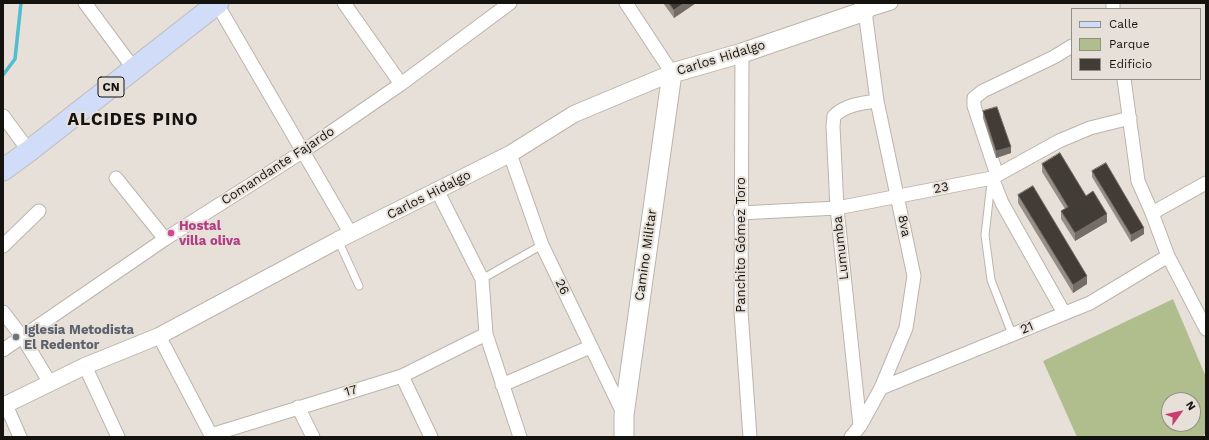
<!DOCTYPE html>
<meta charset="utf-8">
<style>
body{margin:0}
#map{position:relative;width:1209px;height:440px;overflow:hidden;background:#e7e0d8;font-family:"Work Sans",sans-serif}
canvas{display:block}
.frame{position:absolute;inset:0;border:4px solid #151310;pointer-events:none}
.legend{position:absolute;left:1071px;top:8px;width:130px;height:72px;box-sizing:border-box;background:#e7e0d8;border:1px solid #938e88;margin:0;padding:5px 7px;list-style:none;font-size:12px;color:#151310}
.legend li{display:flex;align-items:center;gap:8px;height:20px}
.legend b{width:20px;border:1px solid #938e88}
.north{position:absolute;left:1161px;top:392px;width:40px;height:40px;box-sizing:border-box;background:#e7e0d8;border:1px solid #938e88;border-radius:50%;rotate:57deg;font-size:11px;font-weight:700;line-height:16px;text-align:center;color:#151310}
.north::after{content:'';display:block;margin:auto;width:14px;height:18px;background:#c83d72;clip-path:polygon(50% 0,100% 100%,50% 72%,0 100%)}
</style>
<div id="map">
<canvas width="1209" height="440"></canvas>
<div class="frame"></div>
<ul class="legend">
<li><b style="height:5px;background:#d1dcf9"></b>Calle</li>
<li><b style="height:11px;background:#b0be8d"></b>Parque</li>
<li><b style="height:11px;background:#423c36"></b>Edificio</li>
</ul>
<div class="north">N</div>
</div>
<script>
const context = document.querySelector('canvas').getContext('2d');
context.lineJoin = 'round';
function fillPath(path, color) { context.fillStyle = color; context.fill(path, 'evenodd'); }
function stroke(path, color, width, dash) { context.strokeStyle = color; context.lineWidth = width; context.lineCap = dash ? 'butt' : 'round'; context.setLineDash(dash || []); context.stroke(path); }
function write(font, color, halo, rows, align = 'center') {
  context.font = font + ' "Work Sans",sans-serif'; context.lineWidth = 4; context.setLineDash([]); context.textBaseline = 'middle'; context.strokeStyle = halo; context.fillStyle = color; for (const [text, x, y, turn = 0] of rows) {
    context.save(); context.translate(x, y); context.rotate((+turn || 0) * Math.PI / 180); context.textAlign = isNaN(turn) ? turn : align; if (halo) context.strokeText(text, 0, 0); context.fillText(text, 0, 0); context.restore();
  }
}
fillPath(new Path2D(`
 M 1173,299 L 1206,377 L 1206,432 L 1203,437 L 1077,437 L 1043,361 ZM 1169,400 L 1193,400 L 1193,424 L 1169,424 Z`), '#b0be8d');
stroke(new Path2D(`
 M 3,75 L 15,59 L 21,3`), '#52bdcf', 3.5);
const service = new Path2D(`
 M 991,183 L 985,235 L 991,280 L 1012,334
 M 338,240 L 359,286
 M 482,279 L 542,245`);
const minor = new Path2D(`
 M 85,3 L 134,69
 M 344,3 L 401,84
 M 626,3 L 672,73
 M 1113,3 L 1113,9
 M 217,4 L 351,234
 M 742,53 L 741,311 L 750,437
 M 1124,79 L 1138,181 L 1152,213 L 1168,256 L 1206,329
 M 3,116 L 29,151
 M 510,154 L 542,245 L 624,415
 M 997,175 L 974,106 L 974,98 L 983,91 L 1054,57 L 1072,46
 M 116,178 L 165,239
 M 992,178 L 1002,203 L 1064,313
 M 437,190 L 482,279 L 486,334 L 520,437
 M 740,213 L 837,208 L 992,178 L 1059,141 L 1090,128 L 1130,118
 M 1152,213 L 1206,183
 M 3,246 L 39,211
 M 3,312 L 23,338 L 50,383
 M 159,336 L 212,437
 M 3,350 L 165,239 L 302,152 L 401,84 L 510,3
 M 85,366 L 118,437
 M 402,376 L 431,437
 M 502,385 L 590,347
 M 881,388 L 1090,303 L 1168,256
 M 6,405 L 20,437
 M 298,407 L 313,437
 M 860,426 L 837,208 L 833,126 L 834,116 C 845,105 862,103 877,101
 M 211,435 L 402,376 L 486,334
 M 851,437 L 860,426 L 881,388 L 906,328 L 914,276 L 877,101 L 865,11 L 891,3`);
const tertiary = new Path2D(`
 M 3,406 L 85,366 L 159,336 L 338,240 L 510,154 L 574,114 L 672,73`);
const secondary = new Path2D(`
 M 624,437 L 624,415 L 672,73 L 742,53 L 865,11 L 864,3`);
const primary = new Path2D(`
 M 3,170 L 29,151 L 218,3`);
stroke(service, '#bbb4ac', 9);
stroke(minor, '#bbb4ac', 15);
stroke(tertiary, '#bbb4ac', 18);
stroke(secondary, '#bbb4ac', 21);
stroke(primary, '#bdbdbc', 23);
stroke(service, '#fff', 7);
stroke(minor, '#fff', 13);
stroke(tertiary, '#fff', 16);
stroke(secondary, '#fff', 19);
stroke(primary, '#d1dcf9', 21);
fillPath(new Path2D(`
 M 663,3 L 696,3 L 674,18 Z
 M 983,111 L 1011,153 L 996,158 L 983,118 Z
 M 1042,164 L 1086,196 L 1107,222 L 1075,241 L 1061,219 L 1061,211 L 1065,209 L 1042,172 Z
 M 1092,171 L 1144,234 L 1131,242 L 1092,177 Z
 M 1018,195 L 1087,284 L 1073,293 L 1018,203 Z`), '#948e87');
fillPath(new Path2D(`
 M 684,3 L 696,3 L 674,18 L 674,10 Z
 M 1011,147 L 1011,153 L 996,158 L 996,151 Z
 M 1107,214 L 1107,222 L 1075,241 L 1075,233 Z
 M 1144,228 L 1144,234 L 1131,242 L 1131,235 Z
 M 1087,276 L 1087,284 L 1073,293 L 1073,285 Z`), '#746d67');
const building = new Path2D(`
 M 669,3 L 684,3 L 674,10 Z
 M 997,107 L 1011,147 L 996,151 L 983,111 Z
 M 1060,153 L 1086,196 L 1093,191 L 1107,214 L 1075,233 L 1061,211 L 1068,207 L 1042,164 Z
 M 1106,163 L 1144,228 L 1131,235 L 1092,171 Z
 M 1033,186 L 1087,276 L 1073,285 L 1018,195 Z`);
fillPath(building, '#423c36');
stroke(building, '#746d67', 1);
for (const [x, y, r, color] of [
 [171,233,4,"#d1479c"],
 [16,337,4,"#6b7280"]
]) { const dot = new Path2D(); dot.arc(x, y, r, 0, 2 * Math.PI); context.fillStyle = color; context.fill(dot); stroke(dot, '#e7e0d8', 1.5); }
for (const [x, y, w] of [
 [111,87,26]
]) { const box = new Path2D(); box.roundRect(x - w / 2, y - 10, w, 20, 3); context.fillStyle = '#e7e0d8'; context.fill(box); stroke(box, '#151310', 1); }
write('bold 12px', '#151310', null, [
 ["CN",111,87]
]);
write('13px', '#151310', '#e7e0d8', [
 ["Carlos Hidalgo",721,58,-17],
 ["Comandante Fajardo",278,166,-33],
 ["23",941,188,-11],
 ["Carlos Hidalgo",429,195,-27],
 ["8va",904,226,79],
 ["Panchito Gómez Toro",741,245,-90],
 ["Lumumba",841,248,-96],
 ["Camino Militar",646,255,-82],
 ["26",562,287,65],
 ["21",1027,328,-22],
 ["17",351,391,-16]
]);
write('bold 13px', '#b23c85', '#e7e0d8', [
 ["Hostal",179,226],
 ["villa oliva",179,241]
], 'left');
write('bold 13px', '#5b616d', '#e7e0d8', [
 ["Iglesia Metodista",24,330],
 ["El Redentor",24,345]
], 'left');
context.letterSpacing = '1px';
write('bold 17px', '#151310', '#e7e0d8', [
 ["ALCIDES PINO",133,120]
]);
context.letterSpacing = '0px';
</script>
